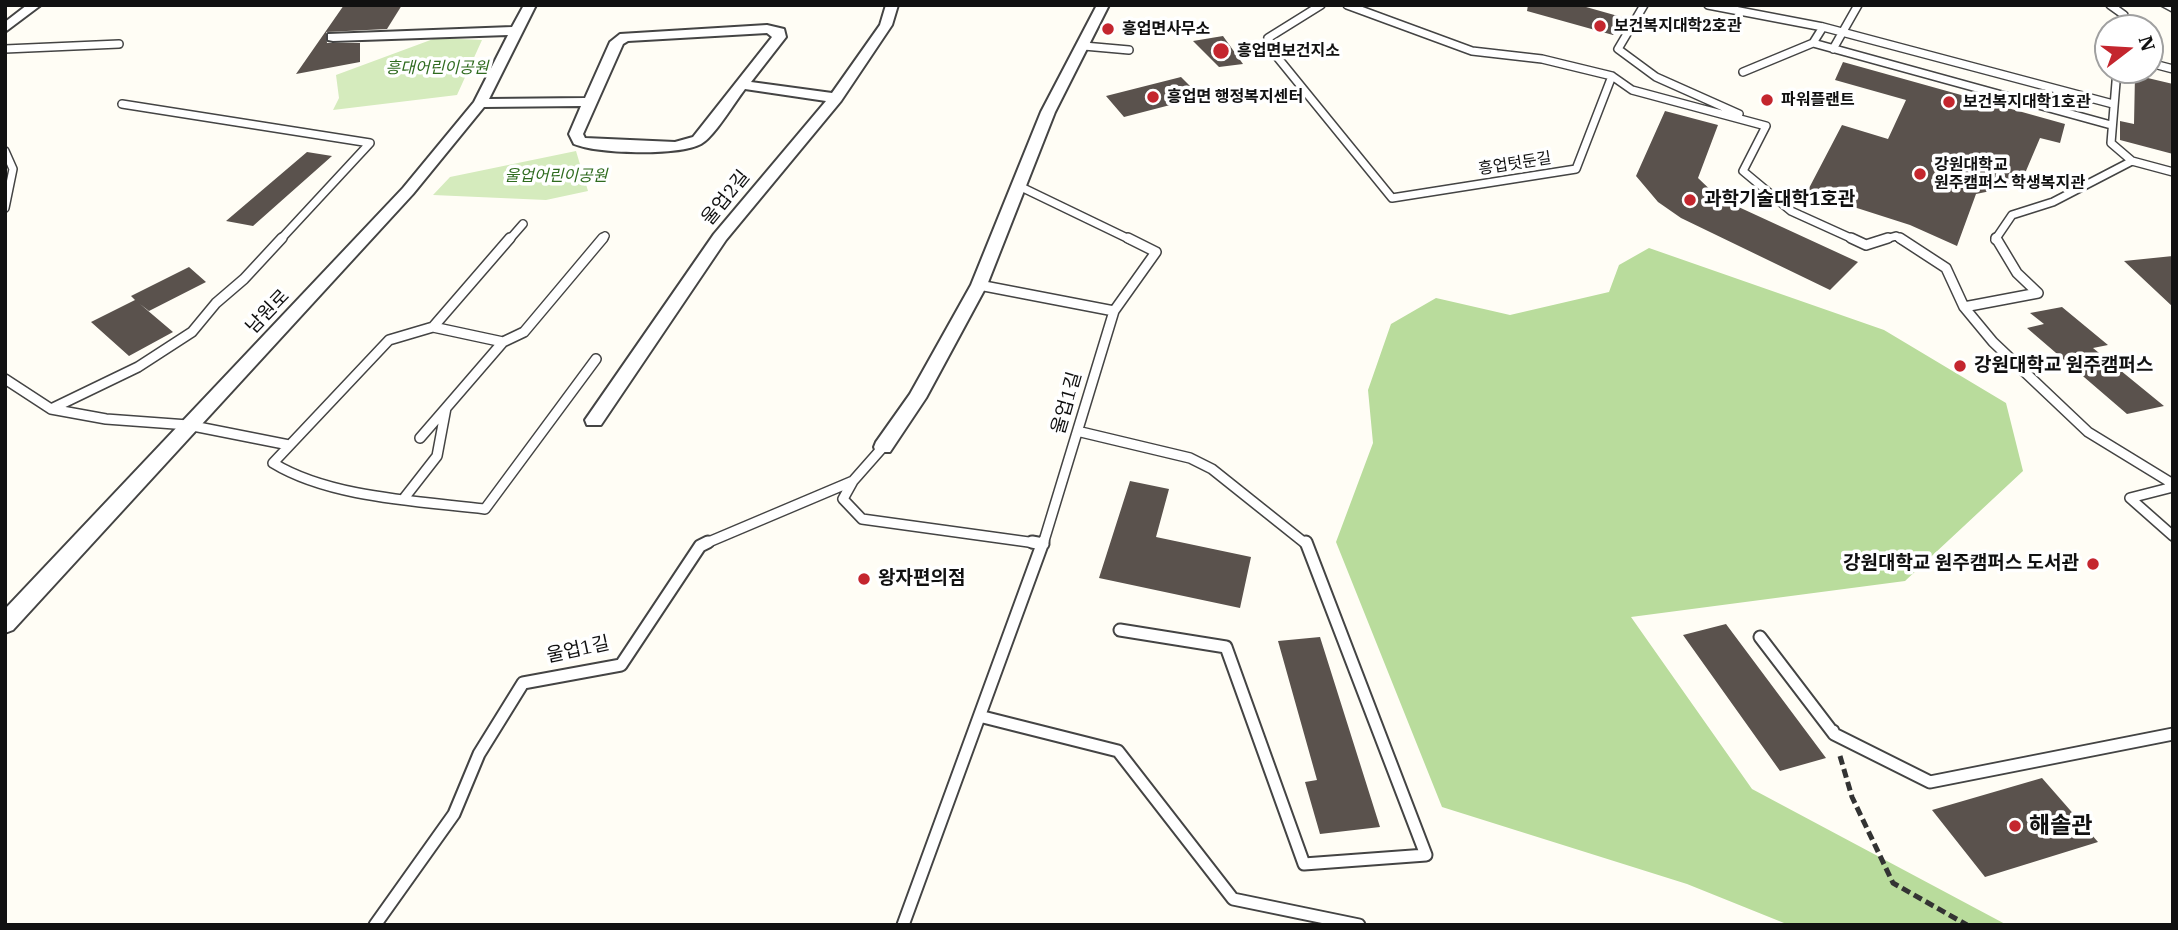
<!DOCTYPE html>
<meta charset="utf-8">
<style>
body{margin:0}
#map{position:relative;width:2178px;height:930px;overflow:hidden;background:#fffdf5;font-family:"IBM Plex Serif",serif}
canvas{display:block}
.frame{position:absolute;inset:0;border:7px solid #111;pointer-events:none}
.north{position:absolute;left:2094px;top:14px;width:70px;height:70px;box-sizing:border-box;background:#fff;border:2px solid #a0a0a0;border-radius:50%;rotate:73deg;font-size:19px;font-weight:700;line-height:28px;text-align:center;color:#111}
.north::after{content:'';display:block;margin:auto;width:24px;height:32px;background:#c4262e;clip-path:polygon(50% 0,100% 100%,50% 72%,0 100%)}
</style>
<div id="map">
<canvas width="2178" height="930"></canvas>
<div class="frame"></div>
<div class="north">N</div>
</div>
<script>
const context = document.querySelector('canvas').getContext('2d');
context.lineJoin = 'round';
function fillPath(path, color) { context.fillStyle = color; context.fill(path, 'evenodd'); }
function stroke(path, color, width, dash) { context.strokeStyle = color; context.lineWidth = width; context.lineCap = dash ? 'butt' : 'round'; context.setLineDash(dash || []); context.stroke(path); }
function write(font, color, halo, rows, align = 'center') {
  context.font = font + ' "IBM Plex Serif","Noto Sans KR",serif'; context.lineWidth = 7; context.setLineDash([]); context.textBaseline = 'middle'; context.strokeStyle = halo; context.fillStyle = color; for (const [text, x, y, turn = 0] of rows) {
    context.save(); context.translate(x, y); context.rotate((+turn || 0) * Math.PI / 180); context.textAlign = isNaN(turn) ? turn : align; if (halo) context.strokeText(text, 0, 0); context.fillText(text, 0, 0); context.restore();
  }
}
fillPath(new Path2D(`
 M 436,38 L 482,40 L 457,95 L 333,110 L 339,98 L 336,75 Z
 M 576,151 L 588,191 L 546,200 L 433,195 L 450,177 Z`), '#d5ebbd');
fillPath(new Path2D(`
 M 1649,248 L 1884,330 L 2006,403 L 2023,471 L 1905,581 L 1631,617 L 1752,789 L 2007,925 L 1789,925 L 1687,884 L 1442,807 L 1336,542 L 1373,443 L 1368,390 L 1391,324 L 1436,298 L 1510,315 L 1609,292 L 1619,265 Z`), '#b9dc9c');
fillPath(new Path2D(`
 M 344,5 L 402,5 L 387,29 L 326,32 L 327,43 L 360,43 L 360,62 L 296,74 Z
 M 1528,5 L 1579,5 L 1625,18 L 1613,35 L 1527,11 Z
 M 1223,36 L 1243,64 L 1219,67 L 1193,41 Z
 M 1843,62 L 2065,124 L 2060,143 L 2040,138 L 2020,185 L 1976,194 L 1957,246 L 1910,225 L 1807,192 L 1842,125 L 1888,139 L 1906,100 L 1835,80 Z
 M 2135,75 L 2173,84 L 2173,154 L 2120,140 L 2120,121 L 2134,124 Z
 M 1181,77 L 1201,97 L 1124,117 L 1106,96 Z
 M 1665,111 L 1718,125 L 1698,178 L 1719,198 L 1858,262 L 1830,290 L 1681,218 L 1658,202 L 1636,176 Z
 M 307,152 L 332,156 L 253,226 L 226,221 Z
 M 2173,256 L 2173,307 L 2124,261 Z
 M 189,267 L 206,282 L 149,311 L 140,304 L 173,332 L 129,356 L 91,322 L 135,300 L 131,296 Z
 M 2062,307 L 2108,345 L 2093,348 L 2164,406 L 2127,414 L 2027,328 L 2044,324 L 2030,313 Z
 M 1130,481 L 1169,489 L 1156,537 L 1251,557 L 1240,608 L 1099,578 Z
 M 1726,624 L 1826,758 L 1780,771 L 1683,635 Z
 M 1320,637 L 1380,827 L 1320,834 L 1305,782 L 1317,780 L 1278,641 Z
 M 2042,778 L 2098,842 L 1985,877 L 1932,810 Z`), '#5a524d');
const serviceFar2 = new Path2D(`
 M 1321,5 L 1268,38 L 1278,58 L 1392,198 L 1576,169 L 1612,76
 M 1347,5 L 1472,51 L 1542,59 L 1612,76 L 1632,90 L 1766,126 L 1743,171 L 1791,211 L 1855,240
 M 1644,5 L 1618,49 L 1656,77 L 1739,114
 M 1708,5 L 1823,27 L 2113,104
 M 2110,5 L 2124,15 L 2124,28
 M 1813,43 L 2111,125
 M 1084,46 L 1129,50
 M 5,49 L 119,44
 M 1833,49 L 1858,5
 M 2150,63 L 2173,69
 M 1743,72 L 1813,43 L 1823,27
 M 122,104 L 370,143 L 280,240
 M 5,151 L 13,169 L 5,208
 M 2132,161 L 2173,172
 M 1019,186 L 1131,240
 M 509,240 L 523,224
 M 602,240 L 605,236
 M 1882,240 L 1896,236 L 1902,240
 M 1995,240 L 2012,215 L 2053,202 L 2132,161 L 2111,143 L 2117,70`);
const serviceFar1 = new Path2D(`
 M 1851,238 L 1866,245 L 1888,238
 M 1900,238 L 1946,268 L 1964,307 L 1993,342 L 2088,432 L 2173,484
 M 979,285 L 1114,311 L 1043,544
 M 1964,307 L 2038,293 L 2017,273 L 1996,238
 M 1114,311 L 1156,252 L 1128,238
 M 433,327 L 510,238
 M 503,342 L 433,327 L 389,340 L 273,463 C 330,498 419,501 485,509 L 596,359
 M 5,379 L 51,409 L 106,419 L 188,425 L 289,445
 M 51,409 L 138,367 L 192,332 L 216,303 L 244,279 L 282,238
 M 1081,432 L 1190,458 L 1212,469 L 1306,544
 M 420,438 L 446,408
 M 883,447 L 853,481 L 843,499 L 862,519 L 1043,544
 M 2173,487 L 2130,498 L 2173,536
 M 405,497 L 437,456 L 446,408 L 503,342 L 524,332 L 603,238
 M 704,544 L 853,481`);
const service = new Path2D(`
 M 1032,542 L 1043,544
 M 1120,630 L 1226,647 L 1304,864 L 1426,855 L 1306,542
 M 1760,637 L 1834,734 L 1833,731
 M 983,717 L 1118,751 L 1233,899 L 1359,925
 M 1834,734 L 1930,782 L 2173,734
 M 375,925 L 454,814 L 479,754 L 523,683 L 621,665 L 700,546 L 708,542
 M 903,925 L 1043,542`);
const minor = new Path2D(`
 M 27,5 L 41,5 L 5,32 L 5,22 Z
 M 524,5 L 536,5 L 489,99 L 585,98 L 610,42 L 620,34 L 767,25 L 784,29 L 786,37 L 751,82 L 832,93 L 880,25 L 886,5 L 898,5 L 892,25 L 841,101 L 726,240 L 601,425 L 587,425 L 585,420 L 714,234 L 826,101 L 745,89 C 735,102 714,137 701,144 C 678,156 598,154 574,144 L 569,134 L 581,106 L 484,107 L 413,194 L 13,630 L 5,633 L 5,609 L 403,188 L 474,102 L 508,35 L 333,41 L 328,40 L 328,34 L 512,27 ZM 767,33 L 772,37 L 693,137 L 675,142 L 585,138 L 583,134 L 623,44 L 628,41 Z
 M 1097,5 L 1109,5 L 1055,112 L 987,285 L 926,398 L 890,452 L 876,452 L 874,447 L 876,442 L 910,394 L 971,285 L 1041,112 Z`);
const tertiary = new Path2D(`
 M 2160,5 L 2173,5 L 2173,12 Z`);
stroke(serviceFar2, '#444', 10);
stroke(serviceFar1, '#444', 12);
stroke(service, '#444', 15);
stroke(minor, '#444', 4);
stroke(tertiary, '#444', 3);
stroke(new Path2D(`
 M 1840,756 L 1852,797 L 1893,883 L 1967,925`), '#333', 5, [9, 4.5]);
stroke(serviceFar2, '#fff', 7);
stroke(serviceFar1, '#fff', 9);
stroke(service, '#fff', 11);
fillPath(minor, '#fff');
fillPath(tertiary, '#fff');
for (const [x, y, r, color] of [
 [1600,26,7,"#c4262e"],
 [1108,29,7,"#c4262e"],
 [1221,51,9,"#c4262e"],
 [1153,97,7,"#c4262e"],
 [1767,100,7,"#c4262e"],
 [1949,102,7,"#c4262e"],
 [1920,174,7,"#c4262e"],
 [1690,200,7,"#c4262e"],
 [1960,366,7,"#c4262e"],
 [2093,564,7,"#c4262e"],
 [864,579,7,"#c4262e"],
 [2015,826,7,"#c4262e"]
]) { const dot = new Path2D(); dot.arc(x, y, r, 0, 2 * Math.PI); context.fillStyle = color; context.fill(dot); stroke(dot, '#fff', 2.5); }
write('bold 16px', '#111', '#fff', [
 ["보건복지대학2호관",1614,26],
 ["흥업면사무소",1122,29],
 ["흥업면보건지소",1237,51],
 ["흥업면 행정복지센터",1167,97],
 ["파워플랜트",1781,100],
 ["보건복지대학1호관",1963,102],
 ["강원대학교",1934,165],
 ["원주캠퍼스 학생복지관",1934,183]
], 'left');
write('italic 16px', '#2f6b1f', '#fff', [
 ["흥대어린이공원",437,68],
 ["울업어린이공원",556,176]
]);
write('16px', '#111', '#fff', [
 ["흥업텃둔길",1515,164,-9]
]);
write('19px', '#111', '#fff', [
 ["울업2길",726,198,-51],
 ["남원로",268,312,-46],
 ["울업1길",1067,403,-74],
 ["울업1길",578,650,-12]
]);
write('bold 19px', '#111', '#fff', [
 ["과학기술대학1호관",1704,200],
 ["강원대학교 원주캠퍼스",1974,366],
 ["강원대학교 원주캠퍼스 도서관",2079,564,"right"],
 ["왕자편의점",878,579]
], 'left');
write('bold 23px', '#111', '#fff', [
 ["해솔관",2029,826]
], 'left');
</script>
